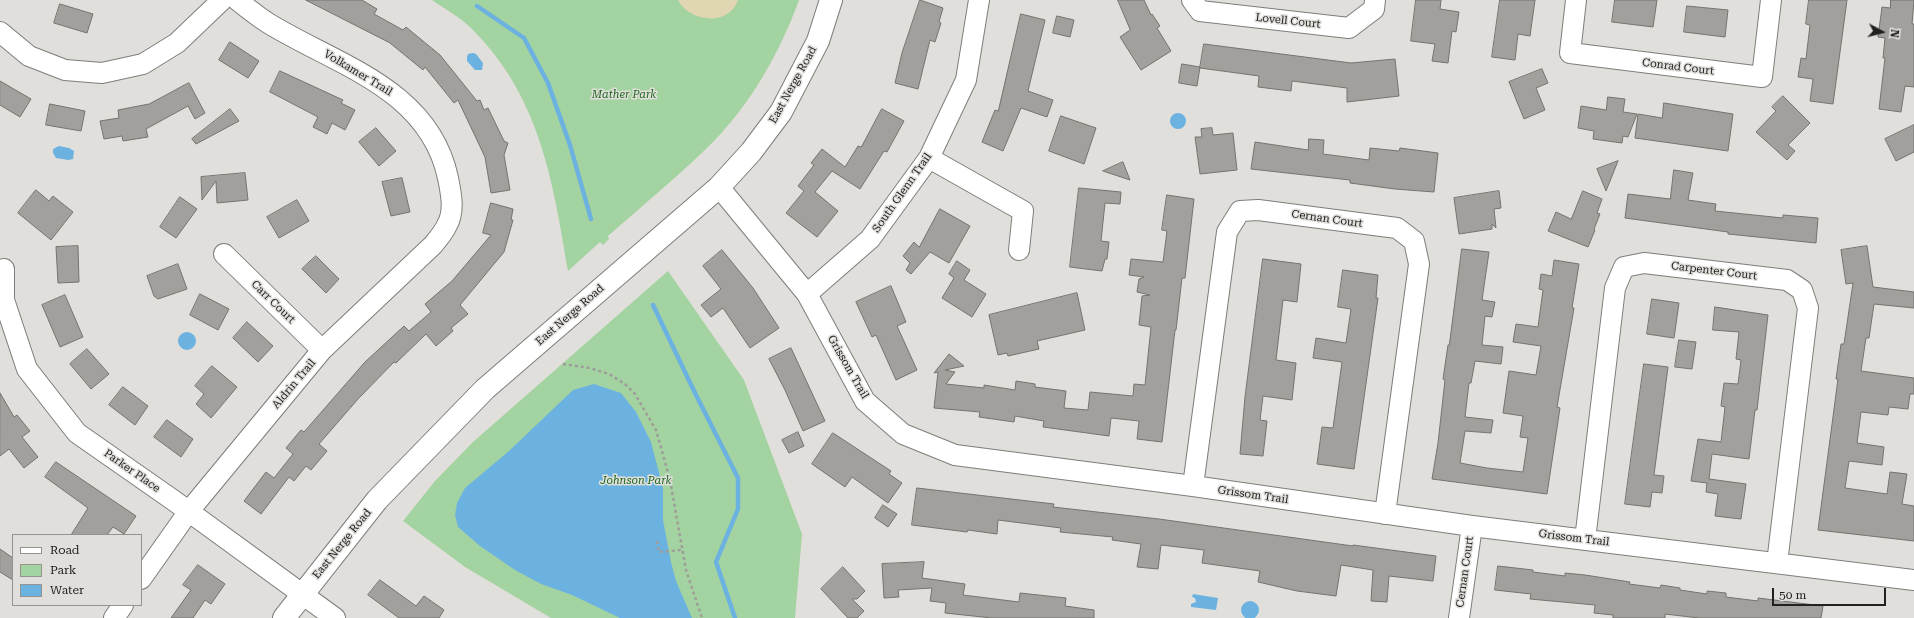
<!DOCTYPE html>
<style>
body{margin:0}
#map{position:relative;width:1914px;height:618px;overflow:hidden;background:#e1dfdb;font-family:"Roboto Serif",serif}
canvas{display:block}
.legend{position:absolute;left:12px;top:534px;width:130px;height:72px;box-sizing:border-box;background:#e1dfdb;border:1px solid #949390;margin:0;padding:5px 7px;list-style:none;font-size:12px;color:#21211f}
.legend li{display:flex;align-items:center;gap:8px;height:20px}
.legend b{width:20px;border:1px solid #949390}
.north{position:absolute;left:1862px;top:12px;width:40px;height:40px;-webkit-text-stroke:3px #e1dfdb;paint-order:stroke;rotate:97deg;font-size:11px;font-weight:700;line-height:16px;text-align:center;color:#21211f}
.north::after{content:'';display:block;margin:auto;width:14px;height:18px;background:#21211f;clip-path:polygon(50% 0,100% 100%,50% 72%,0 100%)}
.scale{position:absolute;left:1772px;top:588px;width:114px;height:18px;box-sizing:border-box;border:2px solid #21211f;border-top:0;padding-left:5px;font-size:12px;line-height:14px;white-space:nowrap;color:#21211f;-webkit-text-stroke:3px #e1dfdb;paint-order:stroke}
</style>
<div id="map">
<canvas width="1914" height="618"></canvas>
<ul class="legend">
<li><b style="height:5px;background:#fff"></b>Road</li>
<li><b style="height:11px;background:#a3d3a0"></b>Park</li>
<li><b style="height:11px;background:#6cb2e1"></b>Water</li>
</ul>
<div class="north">N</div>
<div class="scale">50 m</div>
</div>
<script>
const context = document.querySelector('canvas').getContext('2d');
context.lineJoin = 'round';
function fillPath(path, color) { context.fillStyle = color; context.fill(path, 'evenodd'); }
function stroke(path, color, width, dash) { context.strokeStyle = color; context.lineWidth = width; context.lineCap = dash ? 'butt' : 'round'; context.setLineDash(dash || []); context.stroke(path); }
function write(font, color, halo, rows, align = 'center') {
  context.font = font + ' "Roboto Serif",serif'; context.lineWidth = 3; context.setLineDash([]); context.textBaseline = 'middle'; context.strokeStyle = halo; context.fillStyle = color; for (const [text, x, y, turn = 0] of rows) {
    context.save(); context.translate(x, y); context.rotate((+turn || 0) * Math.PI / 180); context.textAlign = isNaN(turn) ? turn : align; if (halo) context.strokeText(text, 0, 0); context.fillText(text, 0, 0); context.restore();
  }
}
fillPath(new Path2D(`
 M 432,0 L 799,0 C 780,52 752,102 713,142 C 680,175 643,205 608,236 L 609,239 L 603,245 L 600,242 L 568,271 C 553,181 540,97 472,29 C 461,18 445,9 432,0 Z
 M 668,271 L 744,380 L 802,534 L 795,618 L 551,618 L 465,567 L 403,521 L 435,481 L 473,442 Z`), '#a3d3a0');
fillPath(new Path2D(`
 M 678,0 L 738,0 C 729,27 689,22 678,0 Z`), '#e0d6b1');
fillPath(new Path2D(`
 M 473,53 L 476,54 L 483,63 L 482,70 L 475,70 L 467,61 L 467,57 L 468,54 Z
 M1170 121a8 8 0 1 1 16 0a8 8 0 1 1-16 0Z
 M 59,146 L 69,148 L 74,151 L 73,159 L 68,160 L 56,158 L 53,153 L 53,149 Z
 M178 341a9 9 0 1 1 18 0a9 9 0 1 1-18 0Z
 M 594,384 L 621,393 L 636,412 L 651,442 L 663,488 L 663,520 L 671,562 L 676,581 L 692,618 L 620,618 L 572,595 L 541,584 L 515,570 L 480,546 L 458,527 L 455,515 L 457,503 L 465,488 L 509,451 L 573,390 Z
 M 1193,594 L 1218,598 L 1216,610 L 1191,607 L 1191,604 L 1196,602 L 1195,598 L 1192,597 Z
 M1241 610a9 9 0 1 1 18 0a9 9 0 1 1-18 0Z`), '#6cb2e1');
stroke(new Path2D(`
 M 477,6 L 524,38 L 548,83 L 570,145 L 591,219
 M 653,305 L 695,393 L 738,478 L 738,509 L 716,562 L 735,618`), '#6cb2e1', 4.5);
const building = new Path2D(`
 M 306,0 L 362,0 L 377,9 L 374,14 L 403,30 L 406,27 L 440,55 L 477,101 L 480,100 L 484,110 L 488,108 L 504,141 L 508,143 L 504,155 L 510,190 L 491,193 L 485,157 L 458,100 L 454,103 L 425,67 L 423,70 L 390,43 Z
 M 920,0 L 943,8 L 939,22 L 941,23 L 935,42 L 930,40 L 918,89 L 895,83 L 902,53 Z
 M 1118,0 L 1144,0 L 1151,15 L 1152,14 L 1160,26 L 1157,28 L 1171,51 L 1141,70 L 1120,37 L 1130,30 Z
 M 1416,0 L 1441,0 L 1440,9 L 1459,12 L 1456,32 L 1452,31 L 1448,63 L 1432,61 L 1435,44 L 1411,41 Z
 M 1500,0 L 1535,0 L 1530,36 L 1518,34 L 1515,60 L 1492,57 Z
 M 1615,0 L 1657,0 L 1653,27 L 1612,22 Z
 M 1809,0 L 1847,0 L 1833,104 L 1810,101 L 1813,79 L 1798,77 L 1801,58 L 1806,59 L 1810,25 L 1806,24 Z
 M 1891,0 L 1914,0 L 1912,24 L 1914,24 L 1914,87 L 1905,86 L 1901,112 L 1879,109 L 1885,58 L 1883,58 L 1885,38 L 1878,37 L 1882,7 L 1890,8 Z
 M 60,4 L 93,14 L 87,33 L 54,23 Z
 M 1687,6 L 1728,10 L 1725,37 L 1684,32 Z
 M 1021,14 L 1045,20 L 1028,91 L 1053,100 L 1047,117 L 1021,108 L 1003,151 L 982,142 L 995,110 L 998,111 Z
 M 1057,16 L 1074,20 L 1070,37 L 1053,33 Z
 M 230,42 L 259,61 L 248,78 L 219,60 Z
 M 1204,44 L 1351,63 L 1395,59 L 1399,96 L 1347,102 L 1347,88 L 1292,81 L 1291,91 L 1258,87 L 1259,76 L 1200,68 Z
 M 1182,64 L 1200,67 L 1197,86 L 1179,83 Z
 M 1542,69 L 1548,83 L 1536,88 L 1545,110 L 1524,119 L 1509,82 Z
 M 280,71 L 343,100 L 341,103 L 355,110 L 345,130 L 332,123 L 327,134 L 313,127 L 318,117 L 270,92 Z
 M 0,81 L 31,99 L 20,117 L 0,105 Z
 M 189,83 L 205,113 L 195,119 L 188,106 L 146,129 L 148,137 L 123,141 L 122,136 L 104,139 L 100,121 L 119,118 L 118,110 L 149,104 Z
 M 1783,96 L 1810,123 L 1788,145 L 1795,151 L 1787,160 L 1756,132 L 1776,111 L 1772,107 Z
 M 1608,97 L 1625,99 L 1623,112 L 1637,114 L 1628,137 L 1623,136 L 1622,143 L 1593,139 L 1594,131 L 1578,128 L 1581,106 L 1606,110 Z
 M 1664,103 L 1733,114 L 1728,151 L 1635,138 L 1638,114 L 1662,118 Z
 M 50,104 L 85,111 L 81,131 L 46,125 Z
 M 230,109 L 239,121 L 196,144 L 192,139 Z
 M 882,109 L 904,121 L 887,152 L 884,151 L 860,189 L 832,171 L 815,192 L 838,211 L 817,237 L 786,213 L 804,191 L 798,186 L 814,165 L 811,163 L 822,149 L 845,167 L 858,146 L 861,147 Z
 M 1061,116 L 1096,128 L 1084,164 L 1049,151 Z
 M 1914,125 L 1914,152 L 1896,161 L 1885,139 Z
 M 376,128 L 396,151 L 379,166 L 359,142 Z
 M 1212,128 L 1213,135 L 1233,133 L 1237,170 L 1200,174 L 1195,137 L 1202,137 L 1201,129 Z
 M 1309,139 L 1324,140 L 1323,154 L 1369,160 L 1370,148 L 1399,151 L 1400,148 L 1438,153 L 1434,192 L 1395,189 L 1350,183 L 1350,180 L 1251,169 L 1255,142 L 1308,150 Z
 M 1618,161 L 1606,191 L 1597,169 Z
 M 1123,162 L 1130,180 L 1103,171 Z
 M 1674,170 L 1693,173 L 1688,200 L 1716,204 L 1715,211 L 1783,218 L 1783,215 L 1818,218 L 1816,243 L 1728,234 L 1728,232 L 1625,218 L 1628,194 L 1670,199 Z
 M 245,173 L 248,200 L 217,203 L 216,181 L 202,200 L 201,177 Z
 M 402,178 L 410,212 L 391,216 L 382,182 Z
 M 1079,188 L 1121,192 L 1120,204 L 1105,203 L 1101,241 L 1109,242 L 1107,259 L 1105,259 L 1102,271 L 1070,267 Z
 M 36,190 L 49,201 L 53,196 L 73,212 L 51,240 L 18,213 Z
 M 1499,191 L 1501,208 L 1494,209 L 1496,228 L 1492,224 L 1492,229 L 1459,234 L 1454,198 Z
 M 1583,191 L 1602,199 L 1597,213 L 1600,214 L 1594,229 L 1595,230 L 1588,247 L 1548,231 L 1556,212 L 1571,219 Z
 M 1167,195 L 1194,199 L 1185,278 L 1182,278 L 1176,330 L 1175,330 L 1162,442 L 1137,439 L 1139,421 L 1111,418 L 1109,436 L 1043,427 L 1044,421 L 1015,416 L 1014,422 L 979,417 L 980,412 L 934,408 L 938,372 L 934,373 L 949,354 L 964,366 L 945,370 L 955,372 L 946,384 L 984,388 L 984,385 L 1015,390 L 1016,381 L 1035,384 L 1035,387 L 1066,391 L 1064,408 L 1088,410 L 1090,392 L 1133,396 L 1134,384 L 1145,385 L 1151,327 L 1139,325 L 1142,296 L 1150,295 L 1137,292 L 1139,279 L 1144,277 L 1129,275 L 1131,259 L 1163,262 L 1167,231 L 1162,230 Z
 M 180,197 L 197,209 L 176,238 L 160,227 Z
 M 297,200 L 309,221 L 279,238 L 267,217 Z
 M 491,203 L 513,209 L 511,220 L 513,220 L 504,252 L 460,305 L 468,314 L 451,328 L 453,331 L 436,346 L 426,334 L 396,363 L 394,362 L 358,399 L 319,444 L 327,451 L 311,470 L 306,466 L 294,481 L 289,477 L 261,514 L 244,501 L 266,472 L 274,478 L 293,454 L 286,448 L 301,430 L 304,432 L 365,362 L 404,326 L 409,331 L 431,312 L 425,304 L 452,281 L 491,235 L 483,233 Z
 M 940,209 L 970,226 L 949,263 L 930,252 L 911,274 L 906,270 L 910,263 L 903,256 L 914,242 L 919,247 Z
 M 78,246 L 79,282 L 58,283 L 56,247 Z
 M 1867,246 L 1873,287 L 1914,292 L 1914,308 L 1874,304 L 1869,338 L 1866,338 L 1861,371 L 1914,378 L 1914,394 L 1910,394 L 1908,409 L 1889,407 L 1888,415 L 1861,412 L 1857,443 L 1884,447 L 1882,465 L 1849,461 L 1845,488 L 1887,494 L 1890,472 L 1907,474 L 1902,504 L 1914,506 L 1914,541 L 1818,530 L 1838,379 L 1836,379 L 1841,344 L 1844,344 L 1853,283 L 1846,284 L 1841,250 Z
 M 1462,249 L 1489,252 L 1482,300 L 1495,302 L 1492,317 L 1485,316 L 1482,345 L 1503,347 L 1501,364 L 1475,361 L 1471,383 L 1469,383 L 1465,417 L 1493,420 L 1491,433 L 1465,431 L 1460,463 L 1487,468 L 1523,472 L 1528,438 L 1520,437 L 1523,416 L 1503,413 L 1509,371 L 1536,375 L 1541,346 L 1513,342 L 1516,324 L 1538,327 L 1543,290 L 1539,289 L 1541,274 L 1552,276 L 1554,260 L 1579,264 L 1572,308 L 1574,308 L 1557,407 L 1560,408 L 1547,494 L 1432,479 L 1438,443 L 1445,380 L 1443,379 L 1448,345 L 1449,345 Z
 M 722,250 L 753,288 L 779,328 L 750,348 L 723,308 L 711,317 L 701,305 L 721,289 L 703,266 Z
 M 316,256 L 339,279 L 326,293 L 302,269 Z
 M 1263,259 L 1301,264 L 1297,302 L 1283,300 L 1276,360 L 1296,363 L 1292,400 L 1263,396 L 1260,420 L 1267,421 L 1263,456 L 1240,454 L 1245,397 Z
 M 957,261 L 970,270 L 964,280 L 986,294 L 972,317 L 942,298 L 954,278 L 949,274 Z
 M 178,264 L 187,289 L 158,299 L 154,296 L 147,276 Z
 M 1343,270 L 1378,275 L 1376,298 L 1378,298 L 1354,469 L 1317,464 L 1322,427 L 1333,428 L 1342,362 L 1313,358 L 1316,338 L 1346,343 L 1351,309 L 1338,307 Z
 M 891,286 L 906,322 L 897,326 L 917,370 L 896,380 L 876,335 L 872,337 L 856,302 Z
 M 1077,293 L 1085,330 L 1037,341 L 1039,349 L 1008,356 L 1007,353 L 998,355 L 989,315 Z
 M 200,294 L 229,309 L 218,330 L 190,315 Z
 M 65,295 L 83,337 L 60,347 L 42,305 Z
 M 1652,299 L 1679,303 L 1674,338 L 1647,334 Z
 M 1715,307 L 1768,315 L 1757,410 L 1755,410 L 1749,459 L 1712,454 L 1709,479 L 1746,484 L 1741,519 L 1715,516 L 1718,494 L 1706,492 L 1707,483 L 1691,481 L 1698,439 L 1721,442 L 1725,407 L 1721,406 L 1724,383 L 1738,384 L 1741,360 L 1736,359 L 1739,332 L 1713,330 Z
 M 247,322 L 273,346 L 258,362 L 233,338 Z
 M 1679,340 L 1696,342 L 1692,369 L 1675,367 Z
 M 791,348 L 825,421 L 803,431 L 785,390 L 769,359 Z
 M 87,349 L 109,374 L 91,389 L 70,364 Z
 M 1644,364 L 1668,367 L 1654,475 L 1664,476 L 1662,493 L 1652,492 L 1650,507 L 1625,504 Z
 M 212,366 L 237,387 L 211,418 L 196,404 L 204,394 L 195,386 Z
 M 123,387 L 148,406 L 135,425 L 109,405 Z
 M 0,393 L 14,417 L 17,415 L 30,431 L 22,437 L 38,457 L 24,468 L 9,449 L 0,456 Z
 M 167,420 L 193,439 L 181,457 L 154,437 Z
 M 798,432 L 804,446 L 789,453 L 782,440 Z
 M 833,433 L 891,471 L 889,474 L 902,483 L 888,503 L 852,477 L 845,487 L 812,464 Z
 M 56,462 L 136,516 L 124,534 L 113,527 L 107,535 L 71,535 L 88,508 L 45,477 Z
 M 917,488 L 1054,504 L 1053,507 L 1159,519 L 1353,546 L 1353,545 L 1436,556 L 1433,581 L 1389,576 L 1387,602 L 1371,601 L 1373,570 L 1341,565 L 1336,596 L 1297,591 L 1258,582 L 1260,571 L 1202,563 L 1204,550 L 1161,545 L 1158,569 L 1137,567 L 1141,544 L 1112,540 L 1113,537 L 1060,532 L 1061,528 L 998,520 L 997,534 L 968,530 L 967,532 L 912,525 Z
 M 883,505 L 897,514 L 888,527 L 875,518 Z
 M 0,549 L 13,558 L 13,580 L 0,572 Z
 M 924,562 L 922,578 L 965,584 L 963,595 L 1019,602 L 1020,593 L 1066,598 L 1065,606 L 1094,610 L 1094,618 L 992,618 L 945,613 L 946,603 L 930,601 L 932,588 L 898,590 L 899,597 L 884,598 L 882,564 Z
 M 198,565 L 225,584 L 211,604 L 205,600 L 193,618 L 171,618 L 191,590 L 183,585 Z
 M 1498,566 L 1533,570 L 1533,572 L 1565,576 L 1565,573 L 1585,575 L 1630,582 L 1629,584 L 1660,588 L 1661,585 L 1680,588 L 1680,590 L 1707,594 L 1707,591 L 1726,593 L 1726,597 L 1758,601 L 1758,598 L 1823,606 L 1821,618 L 1699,618 L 1665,614 L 1665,618 L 1613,618 L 1613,615 L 1594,613 L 1595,605 L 1530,599 L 1531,594 L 1495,590 Z
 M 843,567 L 865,591 L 857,599 L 852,599 L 864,611 L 857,618 L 848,618 L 821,589 Z
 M 380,580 L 416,606 L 424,596 L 444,610 L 439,618 L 399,618 L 368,595 Z`);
fillPath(building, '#a1a09c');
stroke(building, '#74736f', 1);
const minor = new Path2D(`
 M 1192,0 L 1200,11 L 1349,28 L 1374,9 L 1375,0
 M 1576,0 L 1570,53 L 1762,77 L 1771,0
 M 0,32 L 29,56 L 65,70 L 102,73 L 143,64 L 177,43 L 222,0
 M 929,158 L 1023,211 L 1019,250
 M 719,187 L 807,294 L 865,401 L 903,434 L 955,455 L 1193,486 L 1472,526 L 1914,580
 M 224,254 L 322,350
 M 4,269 L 4,300 L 27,369 L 77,433 L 173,500 L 335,618
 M 807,294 L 870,239 L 929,158 L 966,80 L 979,0
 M 1193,486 L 1227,232 L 1240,211 L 1258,210 L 1397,228 L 1414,241 L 1419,264 L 1385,514
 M 1585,540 L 1615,288 L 1624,267 L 1644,263 L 1787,280 L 1802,290 L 1808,308 L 1777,563
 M 141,579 L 189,511 L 322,350 L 433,245 C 438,239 444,232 447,225 C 455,211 451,193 448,178 C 429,88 336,65 268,23 C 257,16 247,8 237,0
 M 114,618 L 123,605
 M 1459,618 L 1472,526`);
const major = new Path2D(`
 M 284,618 L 377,500 L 485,389 L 719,187 L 751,152 L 781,112 L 818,41 L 831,0`);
stroke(minor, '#7e7d7a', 22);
stroke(major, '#7e7d7a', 24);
stroke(new Path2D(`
 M 563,364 L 590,368 L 609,374 L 625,384 L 635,394 L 656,430 L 670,480 L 686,570 L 702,618
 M 657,541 L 659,552 L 682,550`), '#9e9d9a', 2.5, [3, 3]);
stroke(minor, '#fff', 20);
stroke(major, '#fff', 22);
write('11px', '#21211f', '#e1dfdb', [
 ["Lovell Court",1288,21,6],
 ["Conrad Court",1678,67,7],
 ["Volkamer Trail",358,73,31],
 ["East Nerge Road",793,85,-61],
 ["South Glenn Trail",902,193,-55],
 ["Cernan Court",1327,219,8],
 ["Carpenter Court",1714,271,7],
 ["Carr Court",273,302,44],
 ["East Nerge Road",570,315,-41],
 ["Grissom Trail",848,367,60],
 ["Aldrin Trail",294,384,-50],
 ["Parker Place",132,471,35],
 ["Grissom Trail",1253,495,8],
 ["Grissom Trail",1574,538,7],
 ["East Nerge Road",342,544,-51],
 ["Cernan Court",1465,572,-82]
]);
write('italic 11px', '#1c661d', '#e1dfdb', [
 ["Mather Park",624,95],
 ["Johnson Park",636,481]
]);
</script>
